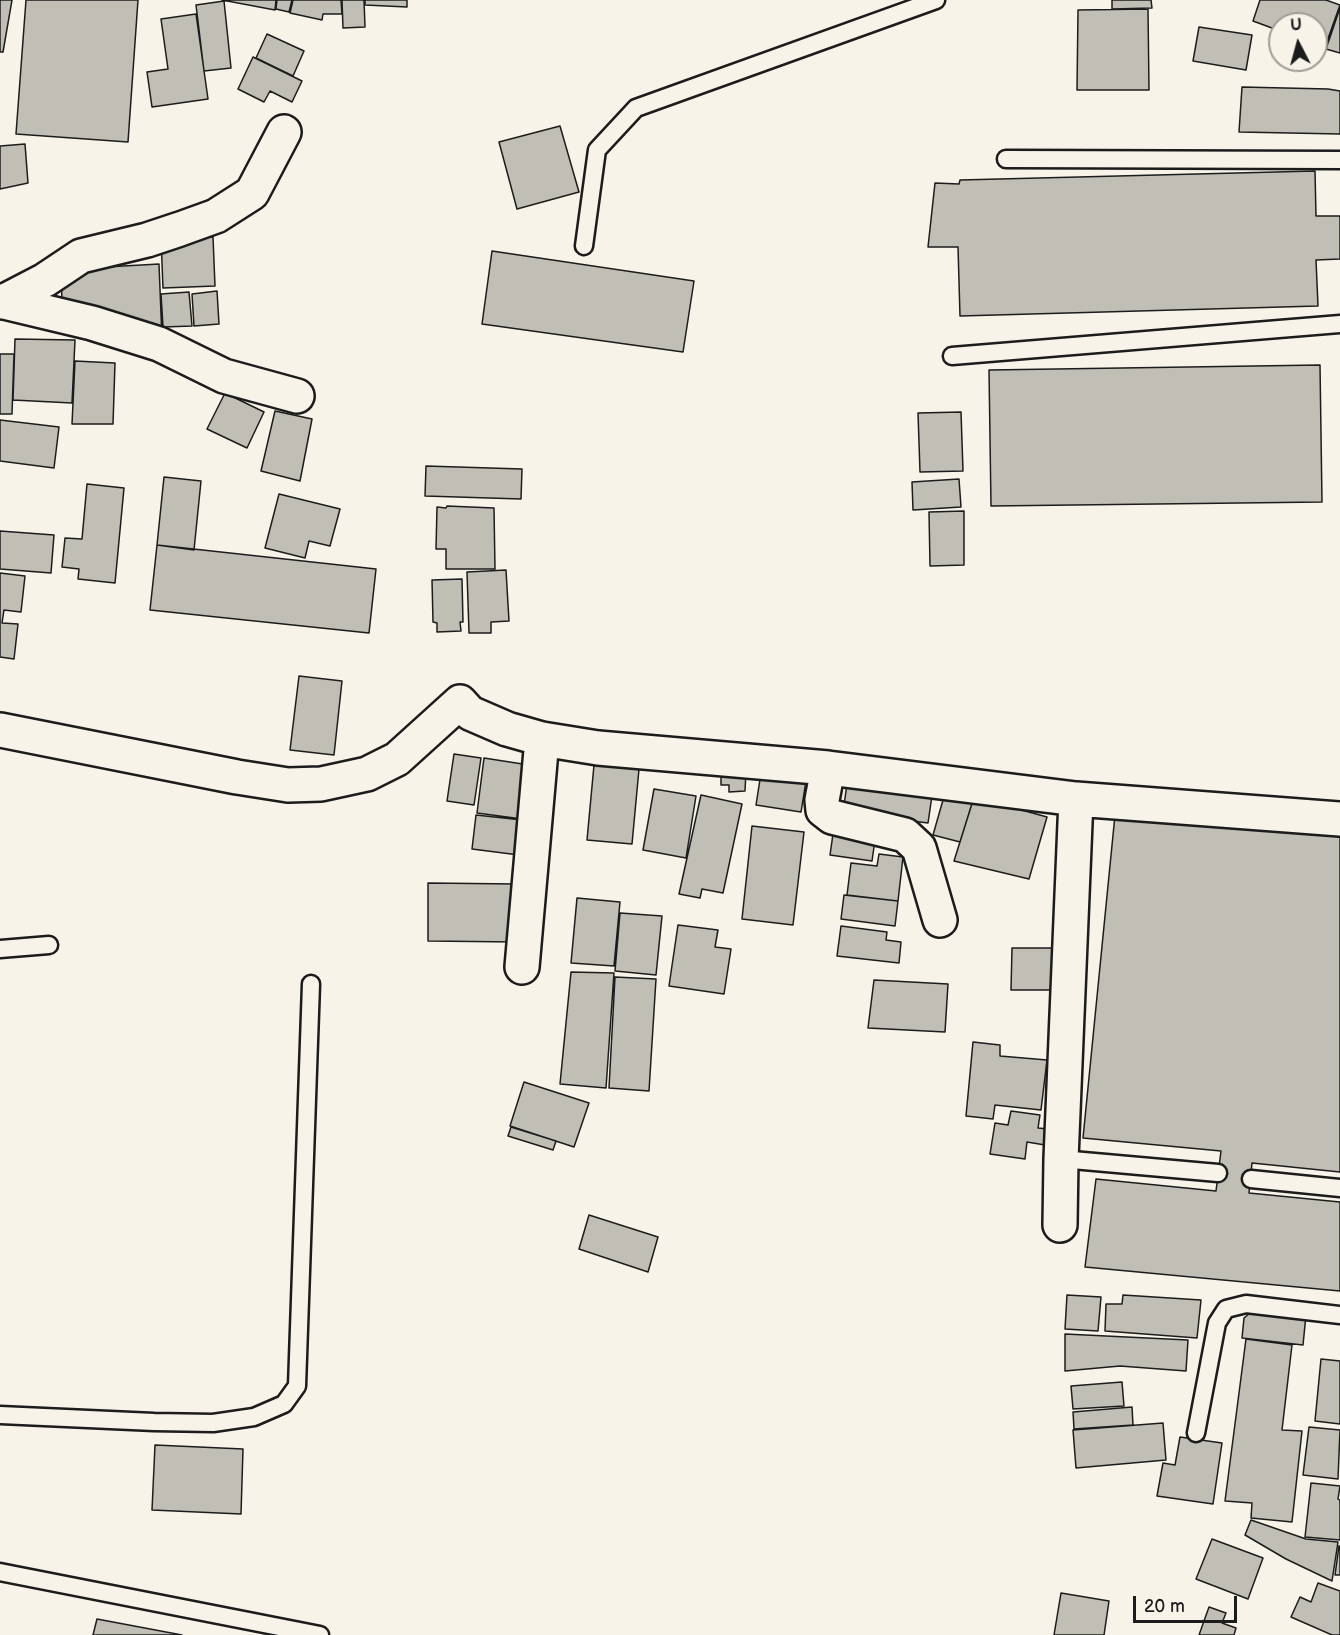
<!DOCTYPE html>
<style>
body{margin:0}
#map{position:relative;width:1340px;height:1635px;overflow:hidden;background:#f7f3e8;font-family:"Balsamiq Sans",sans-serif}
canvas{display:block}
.north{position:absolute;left:1268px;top:12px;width:60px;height:60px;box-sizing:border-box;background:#f7f3e8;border:2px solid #9f9d96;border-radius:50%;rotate:354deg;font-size:16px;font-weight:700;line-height:24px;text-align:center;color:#1c1c1c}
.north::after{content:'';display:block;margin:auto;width:21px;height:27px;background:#1c1c1c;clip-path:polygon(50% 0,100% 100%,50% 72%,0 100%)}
.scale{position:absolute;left:1133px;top:1596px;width:104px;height:27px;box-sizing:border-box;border:3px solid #1c1c1c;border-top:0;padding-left:8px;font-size:18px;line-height:21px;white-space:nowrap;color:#1c1c1c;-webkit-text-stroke:4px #f7f3e8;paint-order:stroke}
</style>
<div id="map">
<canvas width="1340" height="1635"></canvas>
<div class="north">U</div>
<div class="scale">20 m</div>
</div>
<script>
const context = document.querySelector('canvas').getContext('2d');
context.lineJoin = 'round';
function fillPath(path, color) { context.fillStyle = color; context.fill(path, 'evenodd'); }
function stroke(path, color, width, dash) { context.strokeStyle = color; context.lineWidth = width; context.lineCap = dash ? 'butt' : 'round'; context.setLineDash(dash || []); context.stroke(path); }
const building = new Path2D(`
 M 0,0 L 12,0 L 3,52 L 0,52 Z
 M 26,0 L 138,0 L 128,142 L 16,134 Z
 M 222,0 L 276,0 L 275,10 Z
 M 277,0 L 292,0 L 289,12 L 276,9 Z
 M 293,0 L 341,0 L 342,14 L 323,14 L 322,20 L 290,13 Z
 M 342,0 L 364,0 L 365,27 L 343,28 Z
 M 365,0 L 407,0 L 407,7 L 365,5 Z
 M 1112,0 L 1151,0 L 1152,8 L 1112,9 Z
 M 1260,0 L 1326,0 L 1340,5 L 1325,47 L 1316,44 L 1316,24 L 1280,24 L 1280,31 L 1253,21 Z
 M 224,1 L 231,68 L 204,71 L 196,5 Z
 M 1340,8 L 1340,53 L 1326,49 Z
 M 1148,9 L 1149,90 L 1077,90 L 1078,10 Z
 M 196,14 L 208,99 L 152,107 L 147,72 L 168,69 L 161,19 Z
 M 1199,27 L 1252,35 L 1246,70 L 1193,61 Z
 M 267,34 L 304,51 L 293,76 L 256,58 Z
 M 253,57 L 302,81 L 292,102 L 270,91 L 264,102 L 238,89 Z
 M 1242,87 L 1328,89 L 1340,91 L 1340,134 L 1239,132 Z
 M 560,126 L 579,192 L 517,209 L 499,142 Z
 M 25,144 L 28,183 L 0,189 L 0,146 Z
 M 1315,171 L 1316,216 L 1340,216 L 1340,259 L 1316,260 L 1318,306 L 960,316 L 958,247 L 928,247 L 935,183 L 959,184 L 960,180 Z
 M 213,237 L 215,286 L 163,288 L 161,238 Z
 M 492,251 L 694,281 L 683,352 L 482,324 Z
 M 159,264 L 162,339 L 62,301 L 61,273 L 88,272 L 88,268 Z
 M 217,291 L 219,324 L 194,326 L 192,294 Z
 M 189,292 L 192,326 L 163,327 L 161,294 Z
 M 15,339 L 75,340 L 72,403 L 13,400 Z
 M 0,354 L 14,354 L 12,414 L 0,414 Z
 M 75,361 L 115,363 L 113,424 L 72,424 Z
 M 1320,365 L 1322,502 L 991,506 L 989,370 Z
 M 225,393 L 264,412 L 247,448 L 207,429 Z
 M 275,411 L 312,419 L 300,481 L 261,471 Z
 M 961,412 L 963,471 L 920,472 L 918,413 Z
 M 0,420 L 59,427 L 54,468 L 0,461 Z
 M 426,466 L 522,469 L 521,499 L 425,496 Z
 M 164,477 L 201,481 L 194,550 L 157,545 Z
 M 959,479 L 961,507 L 913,510 L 912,482 Z
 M 87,484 L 124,488 L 115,583 L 78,579 L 79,569 L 62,567 L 65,538 L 82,539 Z
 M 279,494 L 340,509 L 330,546 L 309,541 L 305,558 L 265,548 Z
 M 447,506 L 494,508 L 495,569 L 446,569 L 446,549 L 436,549 L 437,507 L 446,508 Z
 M 964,511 L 964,565 L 930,566 L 929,512 Z
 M 0,531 L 54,535 L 51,573 L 0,569 Z
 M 157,545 L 376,569 L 369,633 L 150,610 Z
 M 506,570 L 509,621 L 491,622 L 491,633 L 469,633 L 467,572 Z
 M 0,573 L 25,576 L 21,612 L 4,610 L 2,623 L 18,624 L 14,659 L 0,657 Z
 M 462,579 L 463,622 L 460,622 L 461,631 L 437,632 L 437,623 L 433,622 L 432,580 Z
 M 299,676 L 342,681 L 334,755 L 290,750 Z
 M 454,754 L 481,758 L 474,805 L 447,801 Z
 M 484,758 L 529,765 L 522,819 L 477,813 Z
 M 594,765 L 639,769 L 632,844 L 587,840 Z
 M 721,770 L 746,771 L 745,791 L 729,792 L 729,785 L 721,785 Z
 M 761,773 L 806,781 L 801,812 L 756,805 Z
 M 848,777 L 933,789 L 928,823 L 843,812 Z
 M 947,786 L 975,794 L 960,842 L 933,835 Z
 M 654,789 L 696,796 L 686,858 L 643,850 Z
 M 701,795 L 742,804 L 723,893 L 702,889 L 700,898 L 679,894 Z
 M 974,797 L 1047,817 L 1029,879 L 954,861 Z
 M 476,815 L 522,820 L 519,855 L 472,849 Z
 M 1115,815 L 1340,833 L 1340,1172 L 1252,1163 L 1249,1193 L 1340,1202 L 1340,1291 L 1085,1267 L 1096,1179 L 1216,1191 L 1221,1151 L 1083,1138 Z
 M 752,826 L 804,832 L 793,925 L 742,919 Z
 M 834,827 L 876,833 L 872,861 L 830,855 Z
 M 879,854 L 903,857 L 898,901 L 847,895 L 851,863 L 877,866 Z
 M 428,883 L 517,884 L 517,942 L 428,941 Z
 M 844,895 L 898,901 L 895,926 L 841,919 Z
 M 577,898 L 620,902 L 614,966 L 571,963 Z
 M 620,913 L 662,916 L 656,975 L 615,971 Z
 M 678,925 L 718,930 L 715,947 L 731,949 L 724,994 L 669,986 Z
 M 841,926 L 887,932 L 886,940 L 901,942 L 899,963 L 837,956 Z
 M 1012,948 L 1064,948 L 1064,990 L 1011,990 Z
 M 571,972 L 614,973 L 606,1088 L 560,1084 Z
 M 615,977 L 656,979 L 649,1091 L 609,1088 Z
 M 874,980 L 948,984 L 945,1032 L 868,1028 Z
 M 973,1042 L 1000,1045 L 1000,1056 L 1047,1060 L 1041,1110 L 995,1105 L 993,1119 L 966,1116 Z
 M 524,1082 L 589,1103 L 574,1147 L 510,1126 Z
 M 1011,1111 L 1040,1115 L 1038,1128 L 1048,1129 L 1045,1145 L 1027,1142 L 1025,1159 L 990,1154 L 995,1123 L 1008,1125 Z
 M 511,1127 L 556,1141 L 553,1150 L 508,1136 Z
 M 589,1215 L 658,1237 L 648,1272 L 579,1249 Z
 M 1067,1295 L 1101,1297 L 1098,1331 L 1065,1329 Z
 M 1123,1295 L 1201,1300 L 1197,1338 L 1105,1331 L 1106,1304 L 1122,1304 Z
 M 1255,1309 L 1306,1315 L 1303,1345 L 1242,1338 L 1244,1318 Z
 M 1065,1334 L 1188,1340 L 1186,1371 L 1120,1366 L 1065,1371 Z
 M 1246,1339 L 1292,1345 L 1282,1430 L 1302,1431 L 1292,1522 L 1251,1518 L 1252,1503 L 1225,1501 Z
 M 1321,1359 L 1340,1361 L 1340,1424 L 1315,1421 Z
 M 1122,1382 L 1124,1406 L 1073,1409 L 1071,1386 Z
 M 1132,1407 L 1133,1425 L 1074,1429 L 1073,1412 Z
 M 1163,1423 L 1166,1460 L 1076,1468 L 1073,1430 Z
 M 1309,1427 L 1340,1430 L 1338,1479 L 1303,1475 Z
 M 1180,1437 L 1222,1443 L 1213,1504 L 1157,1496 L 1163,1463 L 1175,1465 Z
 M 155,1445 L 243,1449 L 241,1514 L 152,1510 Z
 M 1311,1483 L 1340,1486 L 1338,1499 L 1340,1500 L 1340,1540 L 1305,1537 Z
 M 1251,1520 L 1306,1539 L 1338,1542 L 1332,1581 L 1286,1559 L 1245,1535 Z
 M 1212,1539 L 1263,1558 L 1248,1599 L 1196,1579 Z
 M 1339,1546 L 1340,1546 L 1340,1575 L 1335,1575 Z
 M 1318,1583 L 1340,1591 L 1340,1635 L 1332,1635 L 1291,1617 L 1300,1597 L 1311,1602 Z
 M 1061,1593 L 1109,1601 L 1104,1635 L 1054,1635 Z
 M 1209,1607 L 1226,1613 L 1222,1623 L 1236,1628 L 1234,1635 L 1199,1635 Z
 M 97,1619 L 182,1635 L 93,1635 Z`);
fillPath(building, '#c0beb5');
stroke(building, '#1c1c1c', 1.5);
const service = new Path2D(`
 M 1006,159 L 1340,160
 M 584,246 L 597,150 L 636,108 L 936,0
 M 952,356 L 1340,324
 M 0,949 L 49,945
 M 1061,1159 L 1218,1173
 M 1251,1179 L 1340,1188
 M 0,1415 L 154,1422 L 213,1423 L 254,1417 L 284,1404 L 297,1386 L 311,984
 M 1196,1433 L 1217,1323 L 1226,1309 L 1246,1304 L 1340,1315
 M 0,1572 L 320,1635`);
const minor = new Path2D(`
 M 0,301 L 92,323 L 159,344 L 224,376 L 297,396
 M 3,302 L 45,280 L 81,256 L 147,240 L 180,229 L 216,216 L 252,193 L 284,132
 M 0,730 L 237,777 L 288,785 L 321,784 L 367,774 L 397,759 L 460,702 L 470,713 L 507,729 L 542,739 L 598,748 L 828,768 L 1076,799 L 1340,819
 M 828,768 L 822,800 L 823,810 L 832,817 L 905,835 L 919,848 L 940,920
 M 522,967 L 542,739
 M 1060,1225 L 1061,1159 L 1076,799`);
stroke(service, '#1c1c1c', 21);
stroke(minor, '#1c1c1c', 38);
stroke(service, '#f7f3e8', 16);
stroke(minor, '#f7f3e8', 33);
</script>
